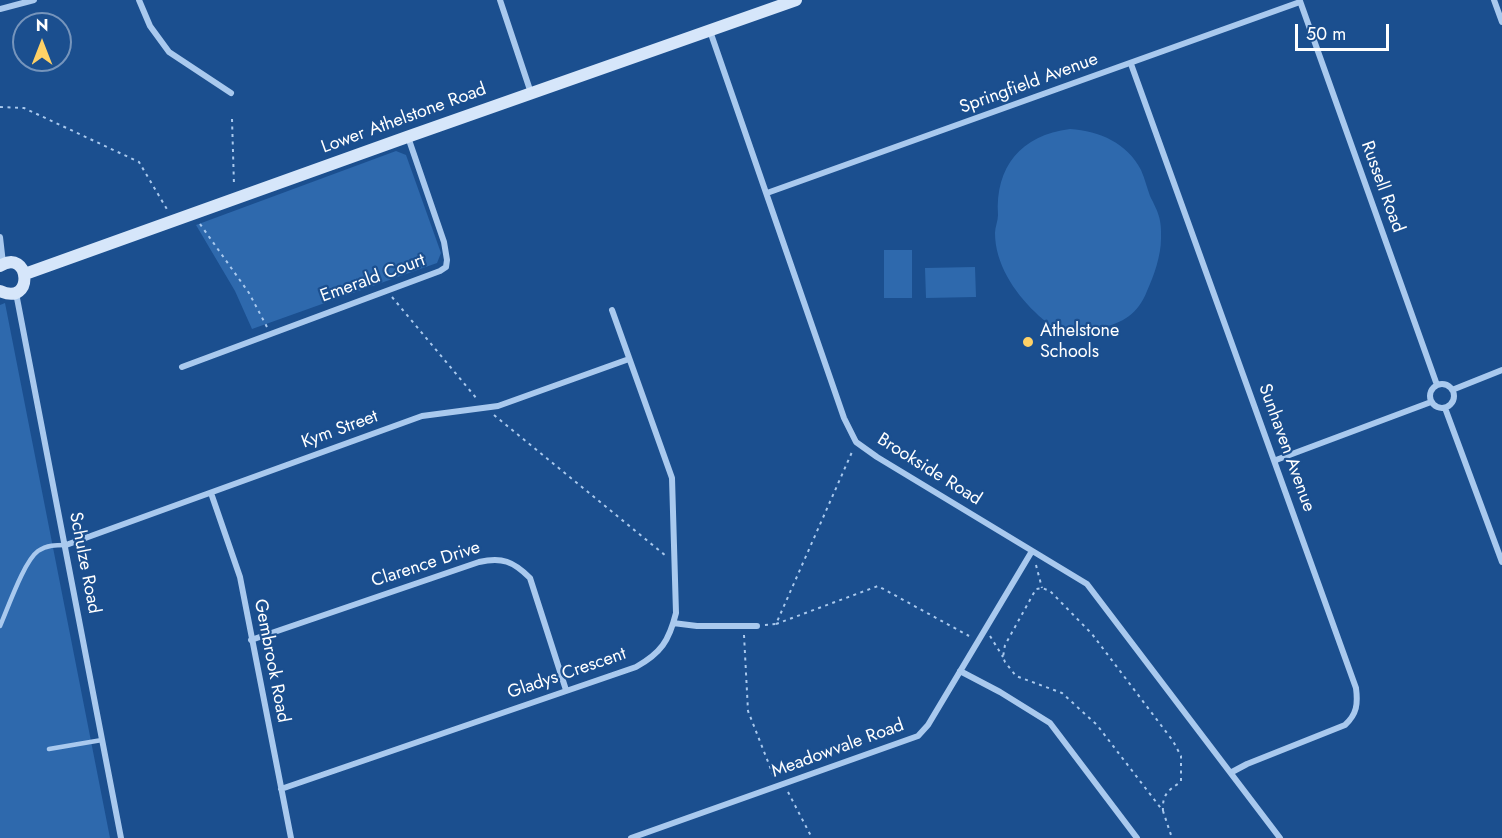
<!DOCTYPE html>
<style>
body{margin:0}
#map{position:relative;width:1502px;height:838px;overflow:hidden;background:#1b4f8f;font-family:Jost,sans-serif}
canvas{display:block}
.north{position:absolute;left:12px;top:12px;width:60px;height:60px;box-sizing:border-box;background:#1b4f8f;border:2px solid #7695bc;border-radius:50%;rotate:0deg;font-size:16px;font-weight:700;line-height:24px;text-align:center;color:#fff}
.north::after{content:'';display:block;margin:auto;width:21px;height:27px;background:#ffd166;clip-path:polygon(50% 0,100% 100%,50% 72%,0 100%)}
.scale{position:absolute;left:1295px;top:24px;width:94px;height:27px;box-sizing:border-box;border:3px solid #fff;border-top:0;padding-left:8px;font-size:18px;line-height:21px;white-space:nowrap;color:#fff;-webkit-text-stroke:4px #1b4f8f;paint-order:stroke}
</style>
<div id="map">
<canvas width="1502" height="838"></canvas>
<div class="north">N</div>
<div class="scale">50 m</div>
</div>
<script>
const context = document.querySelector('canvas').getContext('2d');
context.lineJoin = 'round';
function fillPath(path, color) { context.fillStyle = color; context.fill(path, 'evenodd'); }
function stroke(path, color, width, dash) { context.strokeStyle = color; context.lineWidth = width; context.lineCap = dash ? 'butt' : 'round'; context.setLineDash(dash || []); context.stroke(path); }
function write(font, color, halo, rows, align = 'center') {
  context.font = font + ' Jost,sans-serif'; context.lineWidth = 4.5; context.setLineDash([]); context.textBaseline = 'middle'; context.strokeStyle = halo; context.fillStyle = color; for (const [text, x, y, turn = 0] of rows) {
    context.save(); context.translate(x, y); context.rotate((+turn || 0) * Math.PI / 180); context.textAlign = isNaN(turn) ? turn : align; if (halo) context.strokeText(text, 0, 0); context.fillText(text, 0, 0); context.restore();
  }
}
fillPath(new Path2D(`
 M 1070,129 C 1100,131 1127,143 1141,170 C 1145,179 1147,188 1150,196 C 1158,212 1162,219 1161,239 C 1161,255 1154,276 1147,291 C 1138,314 1123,323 1100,328 C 1091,329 1078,334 1069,333 C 1056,331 1044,321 1035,312 C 1014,292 995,263 995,233 C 995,227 998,221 998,215 C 995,167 1021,135 1070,129 Z
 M 396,151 L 406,155 L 441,253 L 437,263 L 252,329 L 235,291 L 196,225 Z
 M 912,250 L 912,298 L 884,298 L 884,250 Z
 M 975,267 L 976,297 L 926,298 L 925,268 Z
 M 5,303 L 110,838 L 0,838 L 0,305 Z`), '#2e69ad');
stroke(new Path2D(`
 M 0,107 L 24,108 L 139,162 L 168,211
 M 232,119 L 234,185
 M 200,224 L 249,293 L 267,327
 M 392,297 L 477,399
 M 494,415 L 666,556
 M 1036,565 L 1042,588
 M 776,624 L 878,586 L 969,636
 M 765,625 L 776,624 L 852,452
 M 744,635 L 748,711 L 774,777
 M 990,636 L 1003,657
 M 788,792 L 812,838
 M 1163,811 C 1162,795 1168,790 1181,782 L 1181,756 L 1173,741 L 1092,634 L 1050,591 L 1042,588 L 1036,589 L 1005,645 L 1003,657 L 1005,662 L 1016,676 L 1062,693 L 1097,725 L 1163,811 L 1172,838`), '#a9c9ee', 2, [3, 4.5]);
stroke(new Path2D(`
 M 0,626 C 8,608 24,561 38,551 C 47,545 56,545 66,545
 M 49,749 L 102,740`), '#a9c9ee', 4.5);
stroke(new Path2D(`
 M 139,0 L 150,26 L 169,52 L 231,93
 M 500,0 L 531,93
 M 1494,0 L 1502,22
 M 1300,1 L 1437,385
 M 0,9 L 34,0
 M 710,31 L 844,418 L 856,442 L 877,457 L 1087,584 L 1280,838
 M 1131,64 L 1356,688 C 1358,704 1357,714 1345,725 L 1247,764 L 1232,772
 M 767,193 L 1300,2
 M 0,237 L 3,263
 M 16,293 L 121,838
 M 182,367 L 440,271 L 446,267 L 447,260 L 444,242 L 408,137
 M1430 396a12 12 0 1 1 24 0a12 12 0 1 1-24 0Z
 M 1452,390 L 1502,370
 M 1445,408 L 1502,562
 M 1276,460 L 1431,402
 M 211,493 L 240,577 L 291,838
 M 66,545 L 422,416 L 498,406 L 629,359
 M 673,623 L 697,626 L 757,626
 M 251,640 L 479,562 C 502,557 513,561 530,578 L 566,690
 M 960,671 L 1000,692 L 1050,723 L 1137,838
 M 281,789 L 636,667 C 661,653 669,641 676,613 L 672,478 L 612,310
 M 631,838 L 918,736 L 928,725 L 1032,551`), '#a9c9ee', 6);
stroke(new Path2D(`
 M 0,266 C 30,247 35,307 0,291
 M 25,274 L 407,137 L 796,0`), '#d6e6fa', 12);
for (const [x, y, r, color] of [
 [1028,342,6,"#ffd166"]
]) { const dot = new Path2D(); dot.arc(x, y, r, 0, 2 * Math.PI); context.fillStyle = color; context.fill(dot); stroke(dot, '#1b4f8f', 2); }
write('18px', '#fff', '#1b4f8f', [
 ["Springfield Avenue",1029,84,-20],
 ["Lower Athelstone Road",404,119,-20],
 ["Russell Road",1382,187,70],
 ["Emerald Court",373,279,-20],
 ["Kym Street",340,430,-20],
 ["Sunhaven Avenue",1286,448,70],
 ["Brookside Road",929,470,32],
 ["Schulze Road",84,563,79],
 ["Clarence Drive",426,565,-18],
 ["Gembrook Road",271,661,79],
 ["Gladys Crescent",567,674,-19],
 ["Meadowvale Road",838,749,-20]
]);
write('18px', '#fff', '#1b4f8f', [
 ["Athelstone",1040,332],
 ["Schools",1040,353]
], 'left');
</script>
